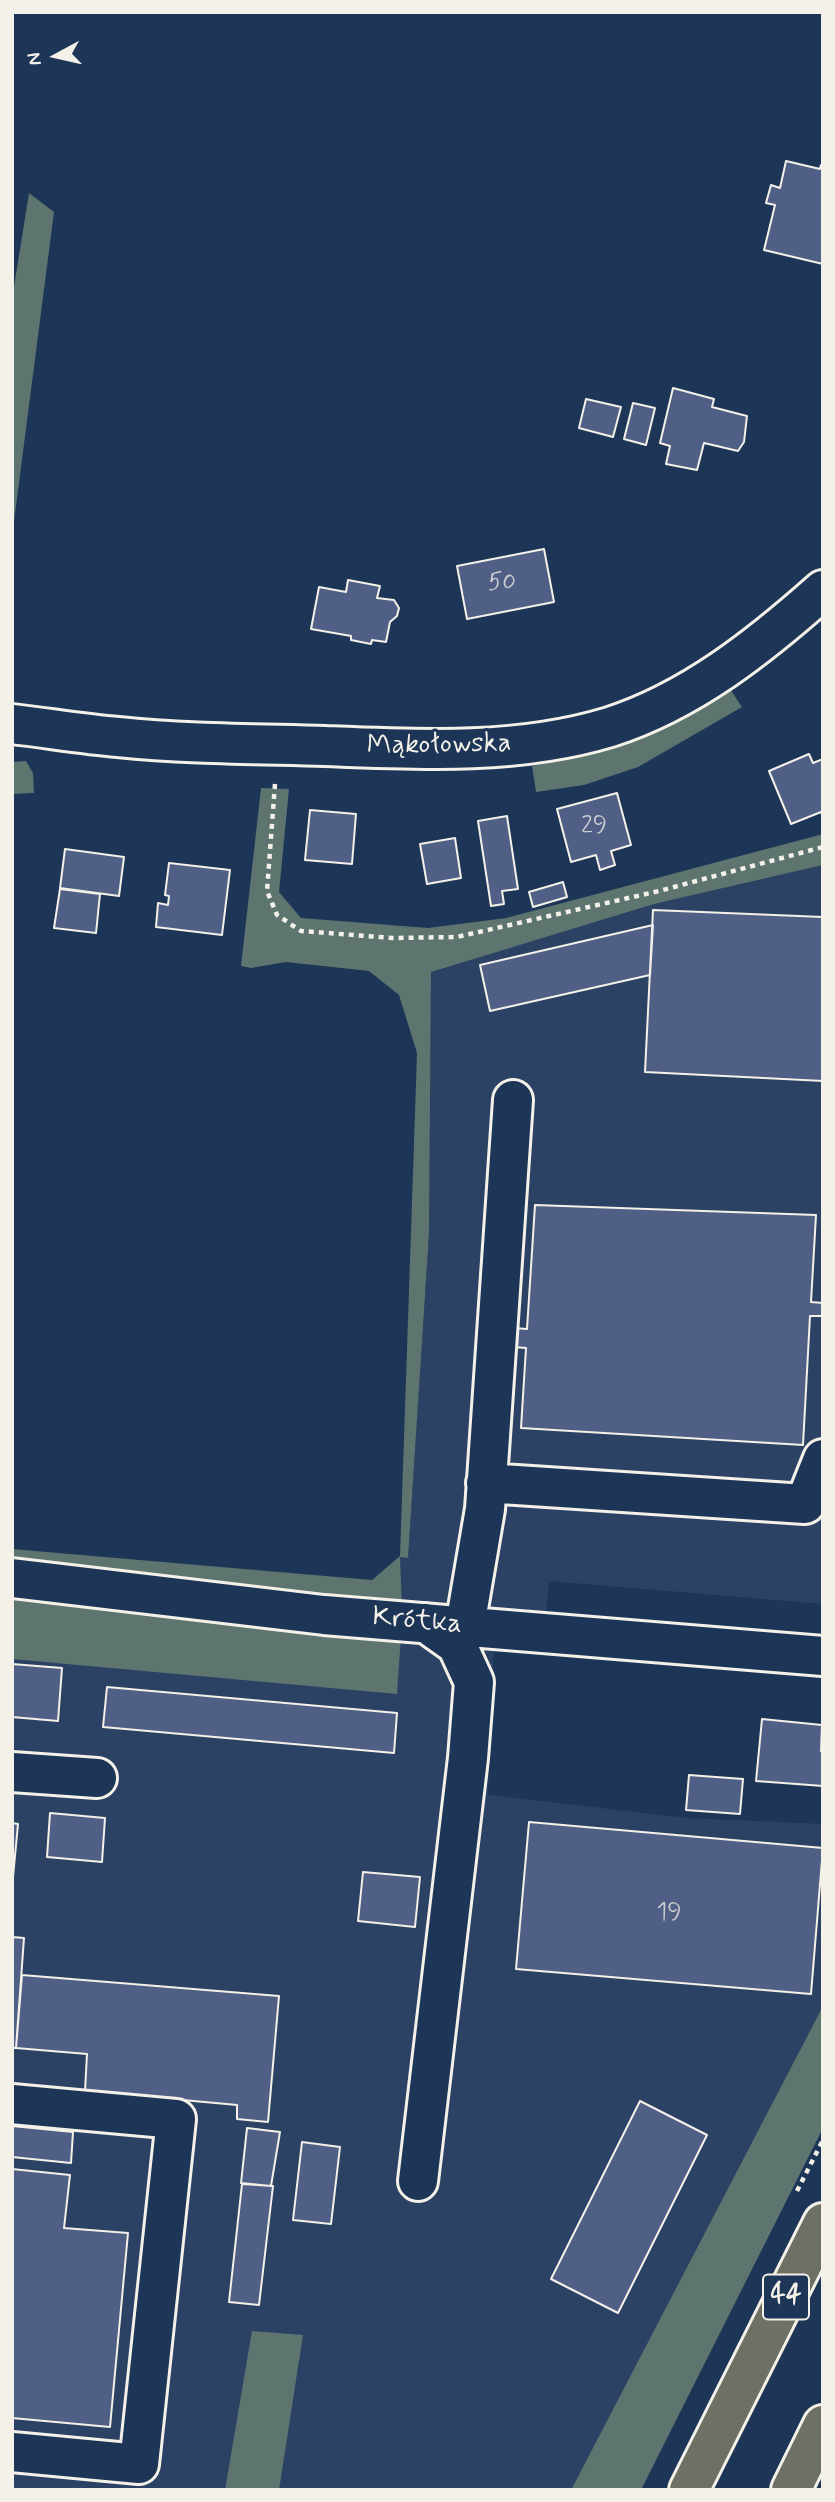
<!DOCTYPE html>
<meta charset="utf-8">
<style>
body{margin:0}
#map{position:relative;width:835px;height:2502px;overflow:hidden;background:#1d3557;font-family:Mynerve,sans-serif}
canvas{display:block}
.frame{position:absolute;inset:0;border:14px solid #f4f1e8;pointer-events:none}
.north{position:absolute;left:21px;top:21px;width:70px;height:70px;-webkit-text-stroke:5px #1d3557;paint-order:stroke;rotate:262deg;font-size:19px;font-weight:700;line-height:28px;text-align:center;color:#f4f1e8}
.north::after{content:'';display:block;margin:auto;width:24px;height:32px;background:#f4f1e8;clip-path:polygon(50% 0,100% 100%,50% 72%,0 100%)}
</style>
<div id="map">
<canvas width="835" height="2502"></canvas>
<div class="frame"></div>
<div class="north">N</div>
</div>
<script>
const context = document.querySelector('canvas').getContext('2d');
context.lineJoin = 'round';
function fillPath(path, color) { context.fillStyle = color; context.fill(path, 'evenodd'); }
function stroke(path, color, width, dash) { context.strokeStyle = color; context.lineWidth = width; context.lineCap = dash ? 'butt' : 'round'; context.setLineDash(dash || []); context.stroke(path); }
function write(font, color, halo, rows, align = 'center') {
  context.font = font + ' Mynerve,sans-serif'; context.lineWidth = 6; context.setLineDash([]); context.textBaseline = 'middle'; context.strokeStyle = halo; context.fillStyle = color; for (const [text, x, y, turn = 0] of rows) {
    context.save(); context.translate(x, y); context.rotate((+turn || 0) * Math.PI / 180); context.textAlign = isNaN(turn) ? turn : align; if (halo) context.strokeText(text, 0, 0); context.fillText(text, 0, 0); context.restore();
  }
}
fillPath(new Path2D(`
 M 823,865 L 823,1604 L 549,1581 L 546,1616 L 402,1604 L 400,1556 L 408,1557 L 429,1234 L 431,971 L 654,904 Z
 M 12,1595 L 494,1644 L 488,1795 L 688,1818 L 823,1824 L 823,2006 L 571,2490 L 12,2490 Z`), '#2c4265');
fillPath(new Path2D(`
 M 29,193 L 54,212 L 12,537 L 12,299 Z
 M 730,689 L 742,707 L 638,767 L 584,785 L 536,792 L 532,766 C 607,752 666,731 730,689 Z
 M 26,761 L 33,773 L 34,793 L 12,794 L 12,762 Z
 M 261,788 L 289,789 L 279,892 L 301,918 L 428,928 L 506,918 L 823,834 L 823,865 L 654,904 L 431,972 L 429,1234 L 408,1558 L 400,1557 L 402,1604 L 12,1568 L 12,1549 L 372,1580 L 400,1556 L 417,1053 L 399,995 L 369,971 L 286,962 L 251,968 L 241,966 Z
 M 12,1595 L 401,1636 L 397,1694 L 12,1659 Z
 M 823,2006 L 823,2128 L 641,2490 L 571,2490 Z
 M 252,2331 L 303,2335 L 279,2490 L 225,2490 Z`), '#5d746f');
const building = new Path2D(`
 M 786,161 L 820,169 L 821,165 L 823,166 L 823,264 L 764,250 L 775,205 L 766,203 L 771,185 L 780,188 Z
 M 673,388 L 714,399 L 712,407 L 747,416 L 744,442 L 738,451 L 704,443 L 697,470 L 666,464 L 670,446 L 660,443 Z
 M 586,399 L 621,407 L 613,437 L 579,428 Z
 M 633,403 L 655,408 L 646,445 L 624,439 Z
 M 544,549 L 554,602 L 467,619 L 457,566 Z
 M 348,580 L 380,586 L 377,598 L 394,600 L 399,608 L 397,616 L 390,622 L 386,642 L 372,640 L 371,644 L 351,640 L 351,636 L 311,629 L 319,587 L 346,592 Z
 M 809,754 L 813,763 L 823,759 L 823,817 L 821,812 L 791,824 L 769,771 Z
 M 617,793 L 631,845 L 611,851 L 615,865 L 600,870 L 596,855 L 571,862 L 557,809 Z
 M 310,810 L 356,814 L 352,864 L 305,860 Z
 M 507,816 L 518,889 L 502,891 L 504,904 L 491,906 L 478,821 Z
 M 455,838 L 461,878 L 427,884 L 420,844 Z
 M 65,849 L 124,857 L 119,896 L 60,888 Z
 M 169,863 L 230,870 L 222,935 L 156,927 L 158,903 L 168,905 L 169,896 L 165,895 Z
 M 563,882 L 567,897 L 533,907 L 529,892 Z
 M 60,889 L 100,894 L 96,933 L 54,928 Z
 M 653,910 L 823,917 L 823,1081 L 645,1072 Z
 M 653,925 L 650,975 L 490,1011 L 480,965 Z
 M 535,1205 L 816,1215 L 811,1302 L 823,1303 L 823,1316 L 810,1316 L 803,1445 L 521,1428 L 526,1348 L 513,1347 L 514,1328 L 527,1329 Z
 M 12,1664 L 62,1668 L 58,1721 L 12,1717 Z
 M 107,1687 L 397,1713 L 394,1753 L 103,1727 Z
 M 762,1719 L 822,1725 L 821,1751 L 823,1751 L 823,1786 L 756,1781 Z
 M 689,1775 L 743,1779 L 740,1814 L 686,1810 Z
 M 50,1813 L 105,1818 L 102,1862 L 47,1857 Z
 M 529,1822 L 823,1848 L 811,1994 L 516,1969 Z
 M 12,1823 L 18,1824 L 12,1888 Z
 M 363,1872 L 420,1877 L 415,1927 L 358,1921 Z
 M 12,1937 L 24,1938 L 16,2048 L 12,2048 Z
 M 22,1975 L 279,1996 L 268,2122 L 237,2119 L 237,2105 L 85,2091 L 87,2054 L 16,2048 Z
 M 640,2101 L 707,2135 L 618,2313 L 551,2279 Z
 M 12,2126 L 73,2132 L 71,2163 L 12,2157 Z
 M 247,2128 L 280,2132 L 271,2186 L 241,2183 Z
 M 302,2142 L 340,2147 L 331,2224 L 293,2220 Z
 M 12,2169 L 70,2175 L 64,2228 L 128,2233 L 110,2427 L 12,2418 Z
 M 242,2184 L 273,2186 L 259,2305 L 229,2302 Z`);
fillPath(building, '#505f86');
stroke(building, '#f4f1e8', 2);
const minor = new Path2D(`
 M 12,724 C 47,728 83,734 118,737 C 186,744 256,744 325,746 C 420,750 518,755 610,727 C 691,701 760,646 823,590
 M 486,1483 L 805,1504 L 823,1459
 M 12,1578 L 324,1615 L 823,1656
 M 465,1626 L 485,1509 L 513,1100
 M 12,1772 L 97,1778
 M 12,2104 L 176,2119 L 139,2464 L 12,2452
 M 418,2181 L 468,1758 L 474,1682 L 457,1645 L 426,1623`);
const major = new Path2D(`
 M 689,2490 L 823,2223
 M 791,2490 L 823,2425`);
stroke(minor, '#f4f1e8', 44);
stroke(major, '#f4f1e8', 44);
stroke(new Path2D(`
 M 275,784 L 267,891 L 277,915 L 301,931 L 393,938 L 457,937 L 659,891 L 823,847
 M 797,2191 L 823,2140`), '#f4f1e8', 4.5, [5, 5]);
stroke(minor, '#1d3557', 38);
stroke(major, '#6c7065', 38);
write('24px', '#cbccd0', null, [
 ["50",502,584],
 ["29",594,827],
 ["19",669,1914]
]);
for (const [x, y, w] of [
 [786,2297,46]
]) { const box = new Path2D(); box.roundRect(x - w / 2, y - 22.5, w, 45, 5); context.fillStyle = '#1d3557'; context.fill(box); stroke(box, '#f4f1e8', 2); }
write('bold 26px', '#f4f1e8', null, [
 ["44",786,2297]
]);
write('28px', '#f4f1e8', '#1d3557', [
 ["Mąkołowska",439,746,-1],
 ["Krótka",417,1622,5]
]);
</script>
